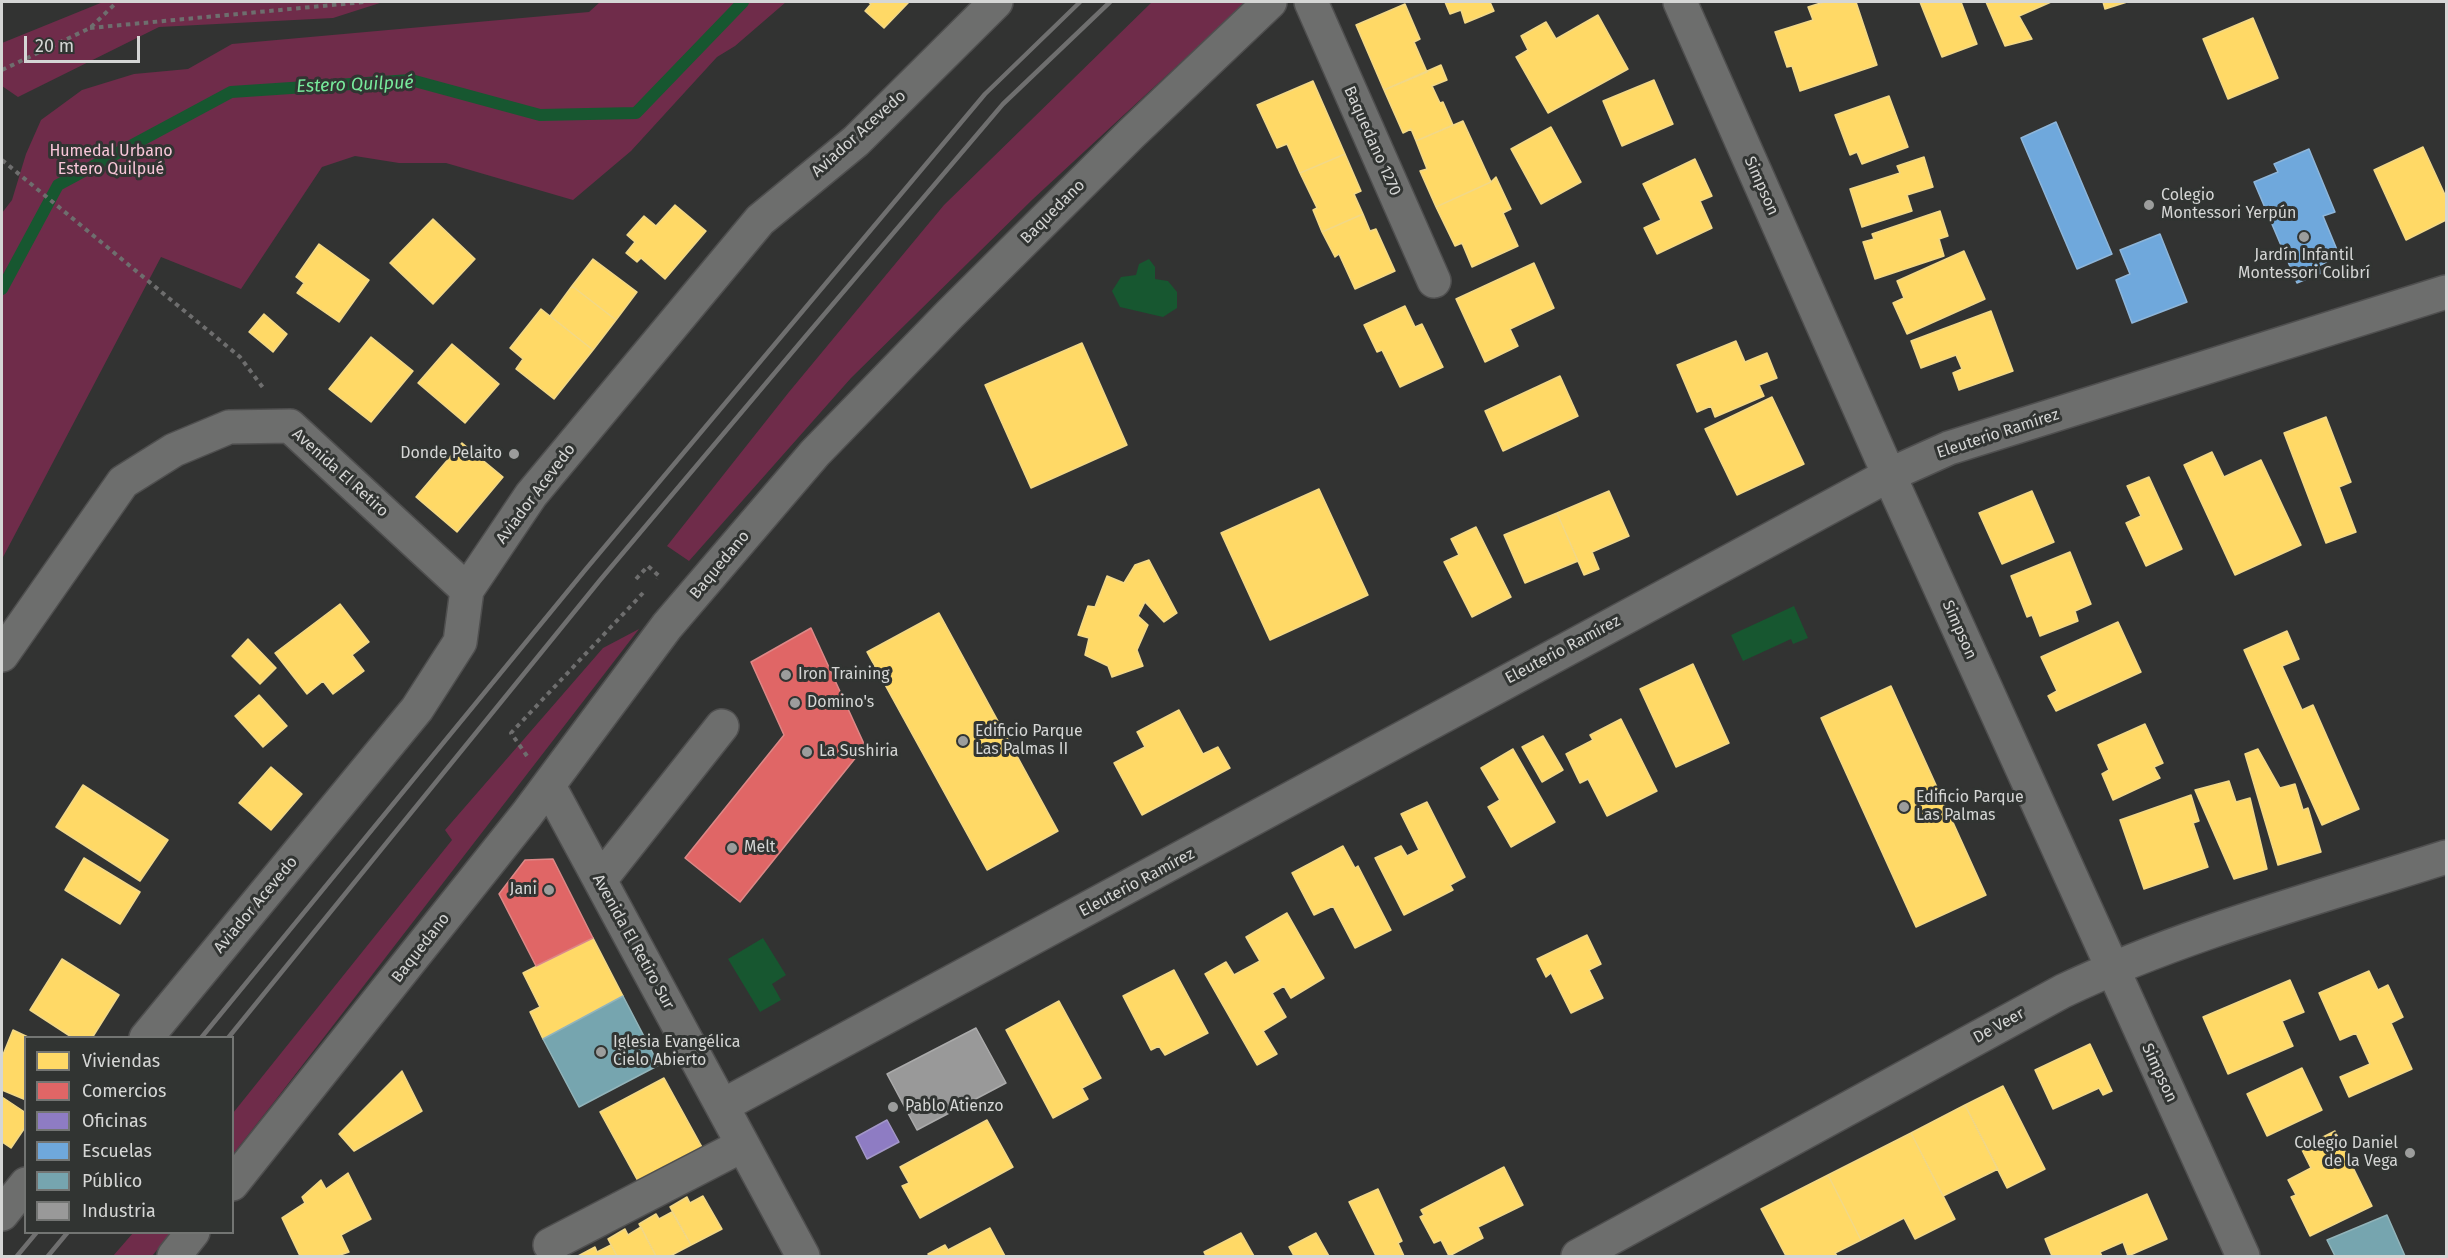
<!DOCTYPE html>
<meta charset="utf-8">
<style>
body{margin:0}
#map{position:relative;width:2448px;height:1258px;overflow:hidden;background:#323332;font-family:"Fira Sans",sans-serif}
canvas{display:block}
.frame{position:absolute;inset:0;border:3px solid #d5d6d5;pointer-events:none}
.legend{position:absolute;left:24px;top:1036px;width:210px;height:198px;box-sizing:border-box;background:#313432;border:2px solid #737573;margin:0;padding:8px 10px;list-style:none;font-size:18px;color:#d5d6d5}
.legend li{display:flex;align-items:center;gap:12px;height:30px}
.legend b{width:30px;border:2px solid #737573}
.scale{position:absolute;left:24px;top:36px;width:116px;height:27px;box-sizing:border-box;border:3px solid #d5d6d5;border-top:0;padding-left:8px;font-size:18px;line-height:21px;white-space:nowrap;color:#d5d6d5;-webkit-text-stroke:4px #313432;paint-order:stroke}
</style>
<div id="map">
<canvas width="2448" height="1258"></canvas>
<div class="frame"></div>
<ul class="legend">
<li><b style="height:16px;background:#ffd966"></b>Viviendas</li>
<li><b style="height:16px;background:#e06666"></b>Comercios</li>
<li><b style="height:16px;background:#8e7cc3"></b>Oficinas</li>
<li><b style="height:16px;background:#6fa8dc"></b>Escuelas</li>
<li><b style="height:16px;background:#76a5af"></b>Público</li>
<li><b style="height:16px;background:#999"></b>Industria</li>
</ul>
<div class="scale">20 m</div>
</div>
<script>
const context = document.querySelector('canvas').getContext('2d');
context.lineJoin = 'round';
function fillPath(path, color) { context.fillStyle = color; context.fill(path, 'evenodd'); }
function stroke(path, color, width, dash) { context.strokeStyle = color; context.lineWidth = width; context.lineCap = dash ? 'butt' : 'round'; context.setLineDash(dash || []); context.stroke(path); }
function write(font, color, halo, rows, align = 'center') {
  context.font = font + ' "Fira Sans",sans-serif'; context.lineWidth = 6; context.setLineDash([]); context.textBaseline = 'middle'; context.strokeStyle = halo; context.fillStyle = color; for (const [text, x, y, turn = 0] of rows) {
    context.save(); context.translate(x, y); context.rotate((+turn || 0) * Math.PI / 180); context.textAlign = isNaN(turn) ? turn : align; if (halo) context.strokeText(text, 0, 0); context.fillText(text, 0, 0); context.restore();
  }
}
fillPath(new Path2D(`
 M 103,2 L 383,2 L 333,18 L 159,27 L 18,97 L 2,86 L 2,43 Z
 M 600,2 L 786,2 L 735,46 L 717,57 L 631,151 L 573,200 L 446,163 L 399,163 L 355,156 L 322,167 L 241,289 L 161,257 L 2,559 L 2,213 L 12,200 L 26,154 L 41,120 L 82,90 L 134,74 L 188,69 L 232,44 L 589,12 Z
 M 1152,2 L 1246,2 L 1033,199 L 851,378 L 689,561 L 667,546 L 789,392 L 944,205 Z
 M 639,629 L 274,1102 L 233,1154 L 233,1113 L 452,840 L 445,830 L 603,648 Z
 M 133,1233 L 133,1232 L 171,1233 L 152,1256 L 113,1256 Z`), '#6f2c4a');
fillPath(new Path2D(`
 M 1149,259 L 1155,267 L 1155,279 L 1168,281 L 1177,292 L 1177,308 L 1163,317 L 1120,307 L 1112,291 L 1121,277 L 1136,275 L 1139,264 Z
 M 1794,606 L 1808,638 L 1793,644 L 1791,639 L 1743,661 L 1731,635 Z
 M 763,938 L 786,975 L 772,984 L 781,1000 L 760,1012 L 728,959 Z`), '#175730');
const homes = new Path2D(`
 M 868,2 L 909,2 L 884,28 L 865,11 L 871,4 Z
 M 1445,2 L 1490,2 L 1494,11 L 1465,23 L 1461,10 L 1450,14 Z
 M 1824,2 L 1856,2 L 1877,65 L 1800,91 L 1792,66 L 1787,67 L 1775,32 L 1813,20 L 1808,7 Z
 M 1920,2 L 1961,2 L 1977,44 L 1942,57 Z
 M 1986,2 L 2051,2 L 2019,16 L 2032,39 L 2005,46 Z
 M 2103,2 L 2127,2 L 2105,9 Z
 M 1405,4 L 1420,39 L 1414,42 L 1427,72 L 1384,90 L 1356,25 Z
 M 1598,15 L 1628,69 L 1548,113 L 1516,57 L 1528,50 L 1521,36 L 1546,22 L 1556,39 Z
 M 2253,18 L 2278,78 L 2228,99 L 2203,39 Z
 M 1441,65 L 1447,80 L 1432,86 L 1440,103 L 1443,102 L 1453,125 L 1416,141 L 1411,129 L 1403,133 L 1384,90 Z
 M 1654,80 L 1673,124 L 1622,146 L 1603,101 Z
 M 1313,81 L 1345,154 L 1300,173 L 1287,144 L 1277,148 L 1257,105 Z
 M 1889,96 L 1908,147 L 1862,164 L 1857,152 L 1850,155 L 1835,115 Z
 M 1463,121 L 1491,182 L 1436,207 L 1420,171 L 1427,169 L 1416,141 Z
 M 1551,127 L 1581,182 L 1541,204 L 1511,149 Z
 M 2423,147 L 2446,197 L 2446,220 L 2406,240 L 2374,170 Z
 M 1345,154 L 1361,191 L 1354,194 L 1363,214 L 1322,232 L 1313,210 L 1317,208 L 1300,173 Z
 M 1924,157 L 1933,187 L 1907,195 L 1912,211 L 1862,227 L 1850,189 L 1900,173 L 1897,166 Z
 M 1695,159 L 1712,196 L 1700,201 L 1712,228 L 1657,254 L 1644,228 L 1661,220 L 1643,184 Z
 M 1496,177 L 1511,209 L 1503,213 L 1518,246 L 1472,267 L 1462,243 L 1455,246 L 1436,207 L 1491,182 Z
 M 675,205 L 706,231 L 665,279 L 641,258 L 637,262 L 626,253 L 635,242 L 627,235 L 644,216 L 656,226 Z
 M 1940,211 L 1948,236 L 1939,239 L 1944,256 L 1875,279 L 1863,242 L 1874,239 L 1872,234 Z
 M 1363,214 L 1370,231 L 1376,229 L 1395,271 L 1355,289 L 1339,254 L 1335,257 L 1322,232 Z
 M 433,219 L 475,259 L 433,304 L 390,263 Z
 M 319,244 L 369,280 L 339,322 L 297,293 L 304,283 L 296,277 Z
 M 1964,251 L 1985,299 L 1907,334 L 1893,303 L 1904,298 L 1897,281 Z
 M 593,259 L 637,292 L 616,320 L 572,286 Z
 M 1534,263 L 1554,308 L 1510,329 L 1518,346 L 1485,362 L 1456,299 Z
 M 572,286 L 616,320 L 593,350 L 550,316 Z
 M 1405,306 L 1415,327 L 1422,324 L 1443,367 L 1400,387 L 1382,350 L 1377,352 L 1364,325 Z
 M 541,309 L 593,350 L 554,399 L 516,369 L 523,359 L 510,348 Z
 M 1991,311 L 2013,371 L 1959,390 L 1953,373 L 1962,369 L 1956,355 L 1921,368 L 1911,341 Z
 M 264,314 L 287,334 L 273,352 L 249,332 Z
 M 371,337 L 413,371 L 371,422 L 329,389 Z
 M 1736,341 L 1745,362 L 1767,353 L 1777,378 L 1759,385 L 1764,396 L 1715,417 L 1711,406 L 1697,412 L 1677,365 Z
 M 1082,343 L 1127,445 L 1031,488 L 985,385 Z
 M 452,344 L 499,384 L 465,423 L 418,383 Z
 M 1560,376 L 1578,416 L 1503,451 L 1485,411 Z
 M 1772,397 L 1804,464 L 1737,495 L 1705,429 Z
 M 2326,417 L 2351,482 L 2339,487 L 2356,532 L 2326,543 L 2284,433 Z
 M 462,443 L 503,477 L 457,532 L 416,497 Z
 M 2212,452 L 2224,477 L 2261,460 L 2301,545 L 2235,575 L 2184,465 Z
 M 2149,477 L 2182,549 L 2146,566 L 2126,523 L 2141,516 L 2127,486 Z
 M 1319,489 L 1368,595 L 1270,640 L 1221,533 Z
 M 1609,491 L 1629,536 L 1592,552 L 1599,569 L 1584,575 L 1557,513 Z
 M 2032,491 L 2054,542 L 2002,564 L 1979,513 Z
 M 1557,513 L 1578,561 L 1525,583 L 1504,535 Z
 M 1476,527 L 1511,597 L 1472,617 L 1444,562 L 1459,555 L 1451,539 Z
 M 2070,552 L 2091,604 L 2075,611 L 2078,621 L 2040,636 L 2032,615 L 2027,617 L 2011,576 Z
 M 1149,560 L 1177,613 L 1164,622 L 1145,602 L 1138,616 L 1148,625 L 1137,650 L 1143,666 L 1112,677 L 1108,666 L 1085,655 L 1089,638 L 1078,635 L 1088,606 L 1095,607 L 1107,576 L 1124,583 L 1135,565 Z
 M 340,604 L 369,642 L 352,655 L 364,671 L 333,694 L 323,681 L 307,694 L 275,653 Z
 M 939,613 L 1058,831 L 987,870 L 867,652 Z
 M 2118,622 L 2141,672 L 2056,711 L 2048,696 L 2057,691 L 2041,657 Z
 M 2287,631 L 2299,659 L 2282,666 L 2302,710 L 2313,705 L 2359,809 L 2322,825 L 2244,650 Z
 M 248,639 L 276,668 L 260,684 L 232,656 Z
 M 1693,664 L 1729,743 L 1676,767 L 1640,689 Z
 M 1891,686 L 1986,895 L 1916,927 L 1821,718 Z
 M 259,695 L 287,726 L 263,747 L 235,716 Z
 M 1179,710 L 1203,754 L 1218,747 L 1230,768 L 1142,815 L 1114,763 L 1145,747 L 1137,732 Z
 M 1621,719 L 1657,791 L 1607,816 L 1588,779 L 1580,783 L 1566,754 L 1593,740 L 1590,735 Z
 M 2145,724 L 2163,763 L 2154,767 L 2160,778 L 2113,800 L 2102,774 L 2109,770 L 2098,745 Z
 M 1543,736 L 1563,770 L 1542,782 L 1522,747 Z
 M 1513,749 L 1555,822 L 1511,847 L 1488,807 L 1500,800 L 1481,768 Z
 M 2258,749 L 2280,788 L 2295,784 L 2303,810 L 2308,808 L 2321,852 L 2278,865 L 2245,754 Z
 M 271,767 L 302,794 L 271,830 L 239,803 Z
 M 2229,781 L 2236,802 L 2250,798 L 2267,869 L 2234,879 L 2195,790 Z
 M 83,785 L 168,840 L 140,881 L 56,827 Z
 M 2191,795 L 2199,821 L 2193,823 L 2208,867 L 2144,889 L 2120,820 Z
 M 1427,802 L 1465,877 L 1450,885 L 1453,890 L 1404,915 L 1375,858 L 1401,846 L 1407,856 L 1419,850 L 1401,814 Z
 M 1343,846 L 1355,868 L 1358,866 L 1391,930 L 1355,948 L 1333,906 L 1314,915 L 1292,873 Z
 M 84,858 L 140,892 L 120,924 L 65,890 Z
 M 1287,913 L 1324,978 L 1291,998 L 1284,986 L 1272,993 L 1286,1017 L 1263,1031 L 1277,1054 L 1257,1065 L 1205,974 L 1226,962 L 1234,975 L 1260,961 L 1246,937 Z
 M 1587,935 L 1601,964 L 1589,970 L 1603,998 L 1571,1013 L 1551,973 L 1546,977 L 1537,959 Z
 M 593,938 L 623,996 L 543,1039 L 530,1012 L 540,1007 L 523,973 Z
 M 62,959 L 119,995 L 92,1038 L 73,1038 L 30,1010 Z
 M 1174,970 L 1208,1033 L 1165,1055 L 1159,1046 L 1151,1050 L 1123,996 Z
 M 2369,971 L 2378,990 L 2388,985 L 2403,1017 L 2391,1023 L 2412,1069 L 2349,1097 L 2340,1077 L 2370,1064 L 2356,1033 L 2340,1040 L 2319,993 Z
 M 2290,980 L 2304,1012 L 2282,1021 L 2293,1046 L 2228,1074 L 2203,1017 Z
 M 1059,1001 L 1101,1078 L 1082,1088 L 1088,1099 L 1053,1118 L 1006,1030 Z
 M 13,1030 L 30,1038 L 26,1038 L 26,1100 L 2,1090 L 2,1057 Z
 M 2090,1044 L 2112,1091 L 2103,1095 L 2099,1088 L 2053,1109 L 2035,1070 Z
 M 2302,1068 L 2322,1110 L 2267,1136 L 2247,1094 Z
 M 402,1071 L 422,1111 L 354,1151 L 339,1134 Z
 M 664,1078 L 703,1149 L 639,1183 L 600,1112 Z
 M 2003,1086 L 2045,1169 L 2007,1188 L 1965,1105 Z
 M 2,1097 L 26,1113 L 26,1126 L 11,1148 L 2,1142 Z
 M 1965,1105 L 1998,1169 L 1943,1196 L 1911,1133 Z
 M 987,1120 L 1013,1167 L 920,1218 L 902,1186 L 909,1183 L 900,1167 Z
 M 2335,1131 L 2372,1206 L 2310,1236 L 2291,1197 L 2296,1195 L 2288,1180 L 2311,1168 L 2301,1148 Z
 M 1911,1133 L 1955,1219 L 1915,1239 L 1904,1218 L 1861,1240 L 1828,1175 Z
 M 1504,1167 L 1523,1205 L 1478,1227 L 1483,1238 L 1449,1256 L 1441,1240 L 1434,1243 L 1420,1217 L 1424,1215 L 1421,1210 Z
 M 348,1173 L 371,1219 L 341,1235 L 349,1252 L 337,1256 L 300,1256 L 282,1218 L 305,1203 L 302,1197 L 321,1180 L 326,1189 Z
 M 1828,1175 L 1861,1240 L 1835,1253 L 1837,1256 L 1786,1256 L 1761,1209 Z
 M 1378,1189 L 1402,1241 L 1398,1243 L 1404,1256 L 1376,1256 L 1349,1202 Z
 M 2147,1194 L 2167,1239 L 2128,1256 L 2123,1242 L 2100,1252 L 2102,1256 L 2052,1256 L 2045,1239 Z
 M 703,1196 L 722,1229 L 691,1245 L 670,1207 L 687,1197 L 690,1203 Z
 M 672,1212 L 691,1245 L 670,1256 L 656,1256 L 639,1224 L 656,1214 L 659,1219 Z
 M 641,1227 L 656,1256 L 617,1256 L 608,1239 L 625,1229 L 628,1235 Z
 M 990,1228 L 1005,1256 L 929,1256 L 928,1254 L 945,1245 L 948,1250 Z
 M 1241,1233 L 1254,1256 L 1206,1256 L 1204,1252 Z
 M 1316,1233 L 1329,1256 L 1294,1256 L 1289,1247 Z
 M 611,1245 L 617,1256 L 578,1256 L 595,1247 L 597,1252 Z`);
fillPath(homes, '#ffd966');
stroke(homes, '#f2d887', 1.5);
const shops = new Path2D(`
 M 811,628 L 865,746 L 740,902 L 685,858 L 784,735 L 751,662 Z
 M 553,859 L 593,938 L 536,966 L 499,894 L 525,860 Z`);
fillPath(shops, '#e06666');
stroke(shops, '#dd8887', 1.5);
const offices = new Path2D(`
 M 887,1120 L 899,1142 L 867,1159 L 856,1137 Z`);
fillPath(offices, '#8e7cc3');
stroke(offices, '#a397c8', 1.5);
const schools = new Path2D(`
 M 2056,122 L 2112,254 L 2077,269 L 2021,138 Z
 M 2309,149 L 2335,212 L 2323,216 L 2340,257 L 2318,266 L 2321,273 L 2297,283 L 2254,182 L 2278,172 L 2274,164 Z
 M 2160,234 L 2187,302 L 2132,323 L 2116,280 L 2130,274 L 2120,250 Z`);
fillPath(schools, '#6fa8dc');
stroke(schools, '#8eb6da', 1.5);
const public = new Path2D(`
 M 623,996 L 659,1065 L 579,1107 L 543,1039 Z
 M 2387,1215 L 2405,1256 L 2335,1256 L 2327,1240 Z`);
fillPath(public, '#76a5af');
stroke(public, '#92b4ba', 1.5);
const industry = new Path2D(`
 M 976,1028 L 1006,1083 L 917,1130 L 887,1074 Z`);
fillPath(industry, '#999');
stroke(industry, '#ababab', 1.5);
stroke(new Path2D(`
 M 2,289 L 58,185 L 231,92 L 411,80 L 540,115 L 636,113 L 743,2`), '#175730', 12);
const minor = new Path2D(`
 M 1311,2 L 1434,281
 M 1680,2 L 1889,475 L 2243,1256
 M 2,655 L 123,482 L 174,450 L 229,427 L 290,426 L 467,590
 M 549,786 L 803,1256
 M 600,880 L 722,726
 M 146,1038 L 417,709 L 460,642 L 467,590 L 531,495 L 760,220 L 856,141 L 996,2
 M 722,1106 L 1889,475 L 1949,448 L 2446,292
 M 232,1184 L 527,814 L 667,626 L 815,453 L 950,314 L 1131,134 L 1270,2
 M 2,1214 L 26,1184
 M 550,1245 L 743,1145
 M 174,1256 L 193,1232
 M 1578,1256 L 2063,991 C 2185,933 2318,898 2446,857`);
stroke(minor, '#4f4f4f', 36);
stroke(new Path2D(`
 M 90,28 L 364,2
 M 2,70 L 90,28 L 117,2
 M 2,160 L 240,357 L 264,389
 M 636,579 L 648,566 L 659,576 L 657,579
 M 527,756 L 511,733 L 643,593`), '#6e6e6e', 4, [4.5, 4.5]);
stroke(minor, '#6d6e6d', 33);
stroke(new Path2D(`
 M 201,1038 L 586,569 L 985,94 L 1080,2
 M 228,1038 L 601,579 L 805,337 L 1003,104 L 1110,2
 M 17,1256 L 37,1232
 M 48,1256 L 68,1232`), '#6f6f6f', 4.5);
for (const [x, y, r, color] of [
 [2149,205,6,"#9c9d9c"],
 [2304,237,6,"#9c9d9c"],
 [514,454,6,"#9c9d9c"],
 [786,675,6,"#9c9d9c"],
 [795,703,6,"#9c9d9c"],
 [963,741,6,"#9c9d9c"],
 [807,752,6,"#9c9d9c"],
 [1904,807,6,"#9c9d9c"],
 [732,848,6,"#9c9d9c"],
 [549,890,6,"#9c9d9c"],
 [601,1052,6,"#9c9d9c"],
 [893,1107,6,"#9c9d9c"],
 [2410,1153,6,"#9c9d9c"]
]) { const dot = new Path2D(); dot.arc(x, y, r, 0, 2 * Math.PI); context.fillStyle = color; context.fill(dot); stroke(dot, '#313432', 2); }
write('16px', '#d5d6d5', '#313432', [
 ["Aviador Acevedo",859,134,-42],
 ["Baquedano 1270",1372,141,66],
 ["Simpson",1761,186,66],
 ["Baquedano",1053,212,-45],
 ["Eleuterio Ramírez",1998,434,-18],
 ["Avenida El Retiro",340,473,42],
 ["Aviador Acevedo",536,494,-53],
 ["Baquedano",720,565,-50],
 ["Simpson",1959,630,66],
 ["Eleuterio Ramírez",1563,650,-28],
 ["Eleuterio Ramírez",1137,883,-28],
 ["Aviador Acevedo",256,905,-50],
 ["Avenida El Retiro Sur",633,942,61],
 ["Baquedano",421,948,-52],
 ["De Veer",1999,1026,-29],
 ["Simpson",2159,1073,65]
]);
write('16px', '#f8c6d8', '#313432', [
 ["Humedal Urbano",111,152],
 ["Estero Quilpué",111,170]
]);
write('16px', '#d5d6d5', '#313432', [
 ["Colegio",2161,196],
 ["Montessori Yerpún",2161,214],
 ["Jardín Infantil",2304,256,"center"],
 ["Montessori Colibrí",2304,274,"center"],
 ["Donde Pelaito",502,454,"right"],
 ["Iron Training",798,675],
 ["Domino's",807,703],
 ["Edificio Parque",975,732],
 ["Las Palmas II",975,750],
 ["La Sushiria",819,752],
 ["Edificio Parque",1916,798],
 ["Las Palmas",1916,816],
 ["Melt",744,848],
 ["Jani",537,890,"right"],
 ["Iglesia Evangélica",613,1043],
 ["Cielo Abierto",613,1061],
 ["Pablo Atienzo",905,1107],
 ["Colegio Daniel",2398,1144,"right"],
 ["de la Vega",2398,1162,"right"]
], 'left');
write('italic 18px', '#77ea9b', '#313432', [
 ["Estero Quilpué",355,85,-2]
]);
</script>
